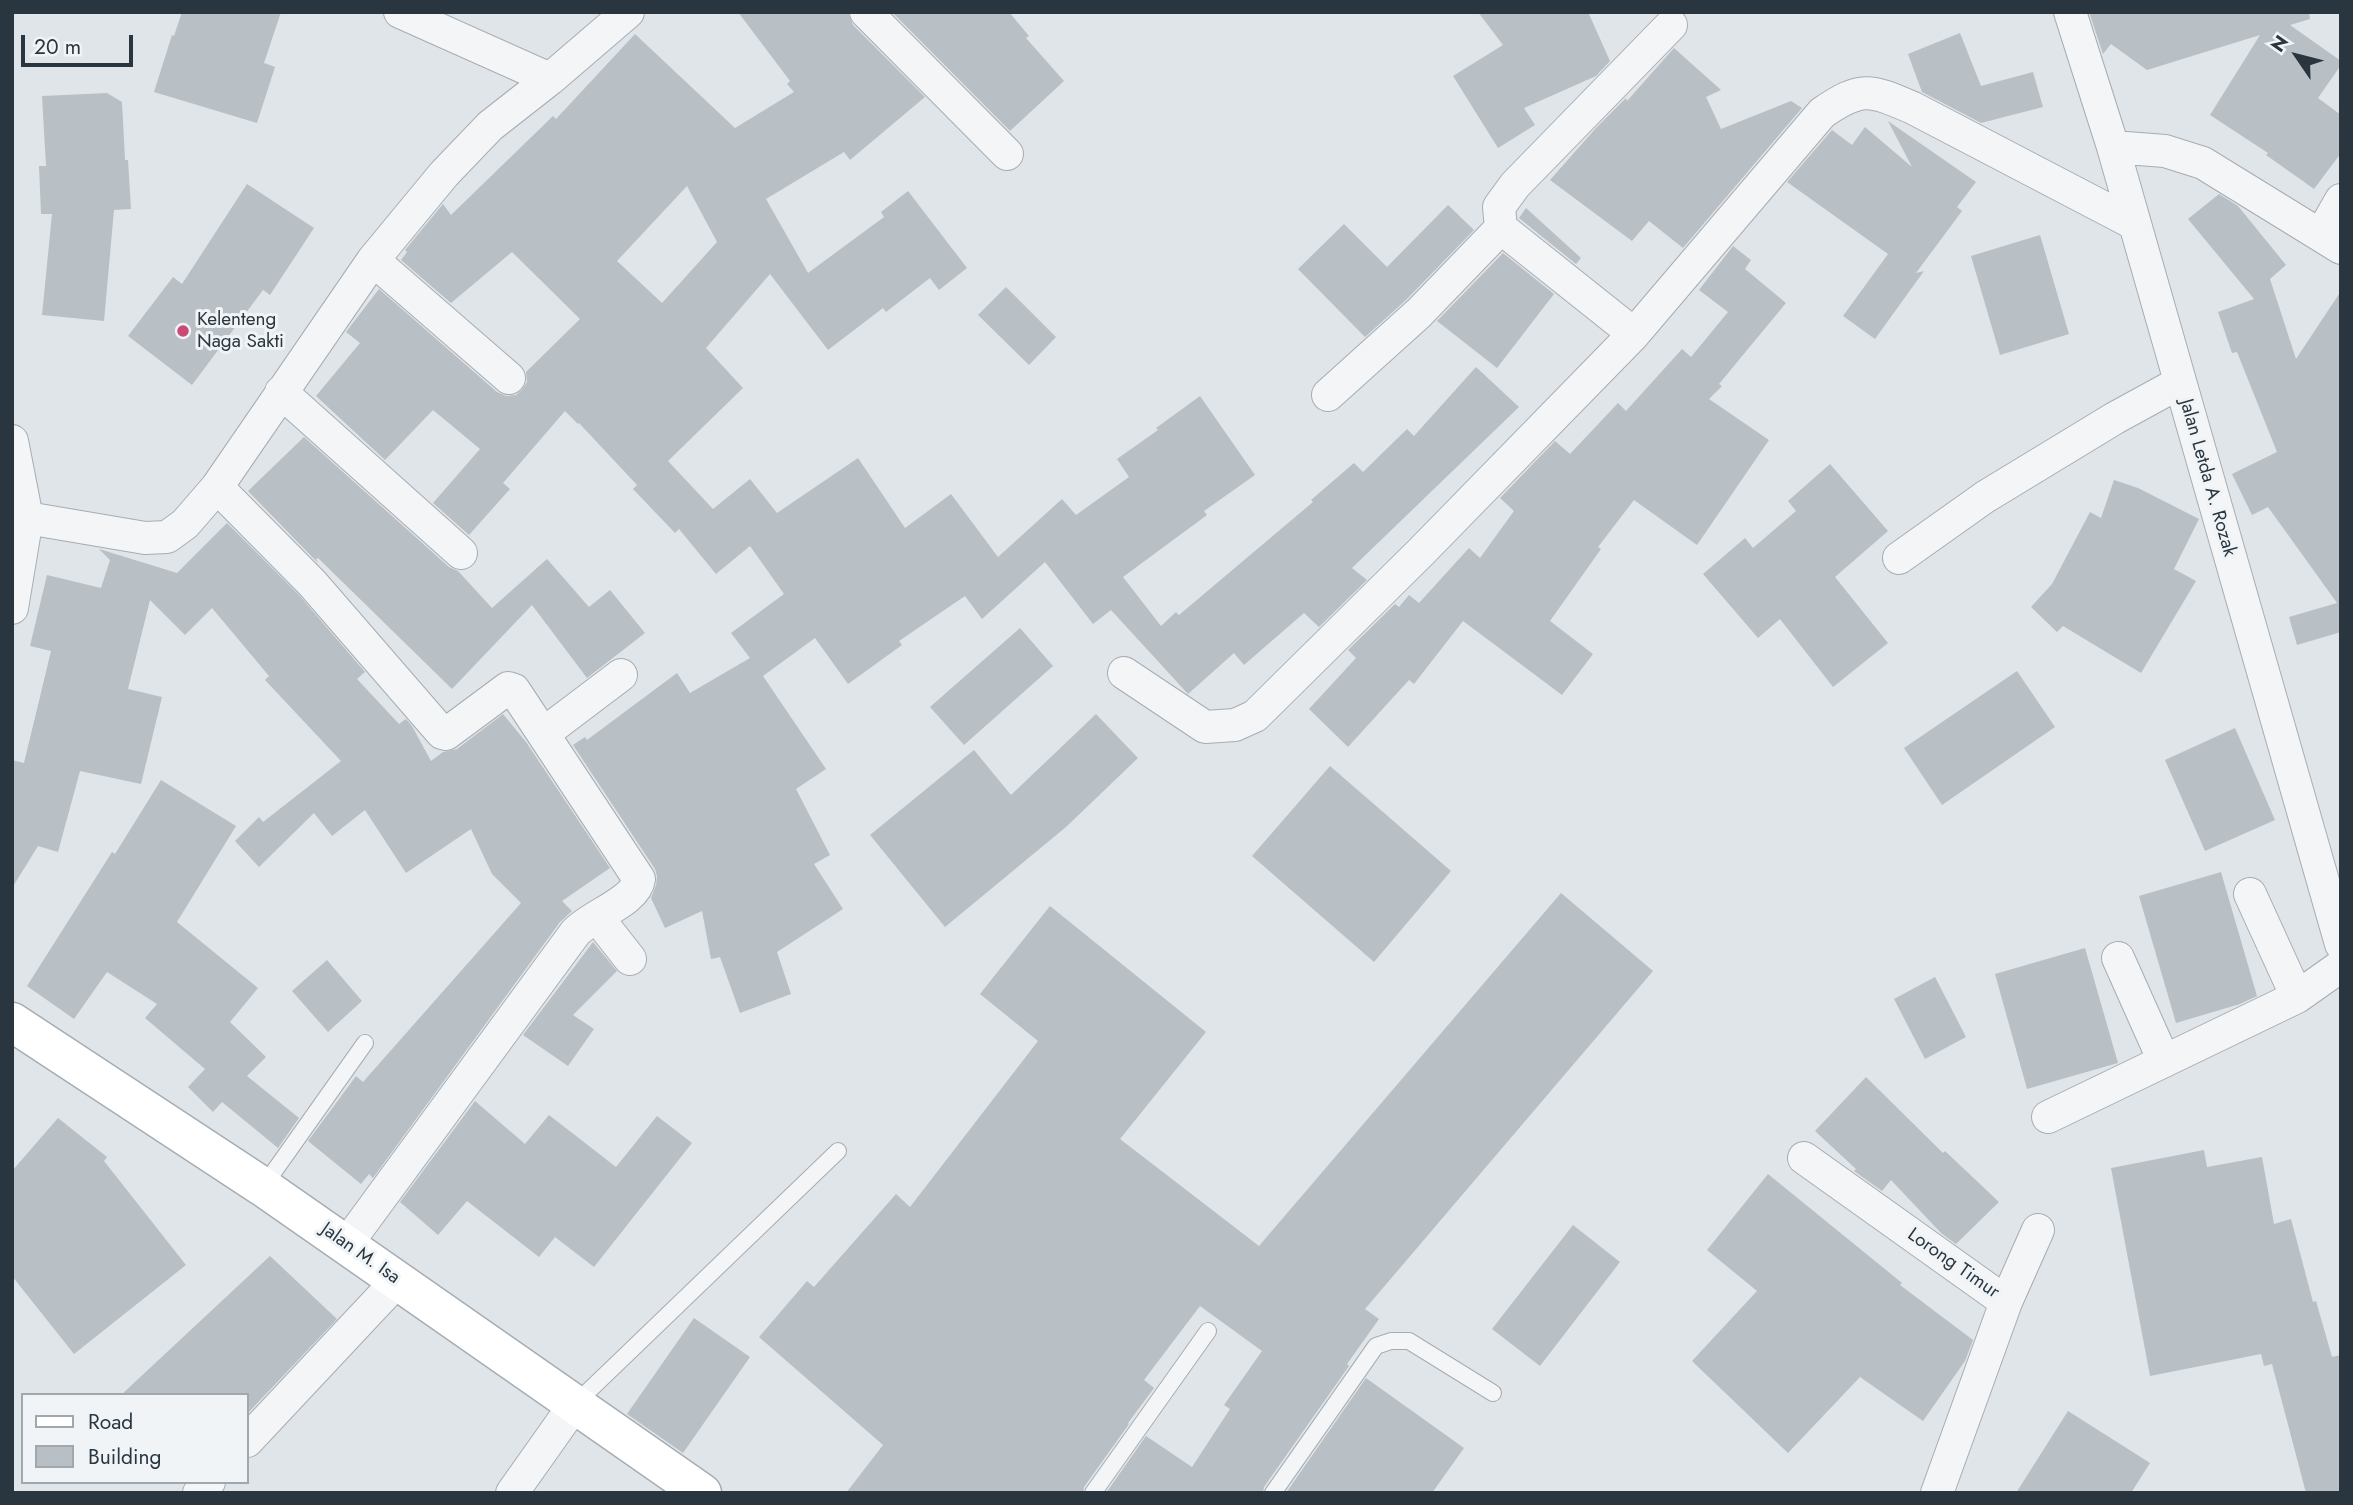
<!DOCTYPE html>
<style>
body{margin:0}
#map{position:relative;width:2353px;height:1505px;overflow:hidden;background:#e0e5e9;font-family:Jost,sans-serif}
canvas{display:block}
.frame{position:absolute;inset:0;border:14px solid #293640;pointer-events:none}
.legend{position:absolute;left:21px;top:1393px;width:228px;height:91px;box-sizing:border-box;background:#f0f4f6;border:2px solid #a0a8ad;margin:0;padding:9px 12px;list-style:none;font-size:21px;color:#293640}
.legend li{display:flex;align-items:center;gap:14px;height:35px}
.legend b{width:35px;border:2px solid #a0a8ad}
.north{position:absolute;left:2262px;top:21px;width:70px;height:70px;-webkit-text-stroke:5px #f0f4f6;paint-order:stroke;rotate:305deg;font-size:19px;font-weight:700;line-height:28px;text-align:center;color:#293640}
.north::after{content:'';display:block;margin:auto;width:24px;height:32px;background:#293640;clip-path:polygon(50% 0,100% 100%,50% 72%,0 100%)}
.scale{position:absolute;left:21px;top:35px;width:112px;height:32px;box-sizing:border-box;border:4px solid #293640;border-top:0;padding-left:9px;font-size:21px;line-height:24px;white-space:nowrap;color:#293640;-webkit-text-stroke:5px #f0f4f6;paint-order:stroke}
</style>
<div id="map">
<canvas width="2353" height="1505"></canvas>
<div class="frame"></div>
<ul class="legend">
<li><b style="height:9px;background:#fff"></b>Road</li>
<li><b style="height:19px;background:#b8bfc5"></b>Building</li>
</ul>
<div class="north">N</div>
<div class="scale">20 m</div>
</div>
<script>
const context = document.querySelector('canvas').getContext('2d');
context.lineJoin = 'round';
function fillPath(path, color) { context.fillStyle = color; context.fill(path, 'evenodd'); }
function stroke(path, color, width, dash) { context.strokeStyle = color; context.lineWidth = width; context.lineCap = dash ? 'butt' : 'round'; context.setLineDash(dash || []); context.stroke(path); }
function write(font, color, halo, rows, align = 'center') {
  context.font = font + ' Jost,sans-serif'; context.lineWidth = 6; context.setLineDash([]); context.textBaseline = 'middle'; context.strokeStyle = halo; context.fillStyle = color; for (const [text, x, y, turn = 0] of rows) {
    context.save(); context.translate(x, y); context.rotate((+turn || 0) * Math.PI / 180); context.textAlign = isNaN(turn) ? turn : align; if (halo) context.strokeText(text, 0, 0); context.fillText(text, 0, 0); context.restore();
  }
}
fillPath(new Path2D(`
 M 182,12 L 281,12 L 264,63 L 275,67 L 257,123 L 154,92 L 172,35 L 174,36 Z
 M 738,12 L 848,12 L 853,25 L 925,97 L 850,160 L 844,152 L 766,199 L 808,273 L 884,217 L 881,212 L 908,191 L 967,268 L 939,290 L 930,278 L 886,312 L 883,308 L 828,350 L 770,274 L 706,348 L 743,388 L 668,461 L 713,509 L 750,479 L 777,513 L 858,458 L 905,528 L 951,494 L 998,557 L 1062,499 L 1076,515 L 1129,477 L 1117,459 L 1158,430 L 1156,428 L 1200,396 L 1255,475 L 1204,511 L 1207,515 L 1123,577 L 1161,626 L 1176,612 L 1179,615 L 1313,502 L 1311,500 L 1354,463 L 1363,472 L 1407,429 L 1414,436 L 1476,367 L 1519,407 L 1352,568 L 1367,580 L 1319,627 L 1304,613 L 1244,665 L 1234,653 L 1188,694 L 1111,610 L 1093,624 L 1045,562 L 982,619 L 965,596 L 899,641 L 902,645 L 848,684 L 815,638 L 763,676 L 826,769 L 796,789 L 830,855 L 814,864 L 843,909 L 777,952 L 791,994 L 740,1013 L 720,957 L 711,959 L 702,911 L 665,928 L 651,898 L 656,885 L 657,876 L 655,869 L 573,745 L 585,737 L 587,740 L 677,673 L 690,693 L 750,658 L 731,633 L 784,594 L 750,546 L 716,574 L 679,529 L 675,533 L 633,489 L 637,485 L 579,423 L 578,424 L 565,411 L 503,483 L 510,489 L 469,535 L 433,503 L 480,449 L 433,410 L 385,460 L 316,396 L 360,343 L 346,332 L 379,289 L 497,392 L 506,396 L 516,395 L 522,390 L 527,382 L 526,372 L 580,319 L 512,252 L 451,303 L 401,260 L 407,252 L 405,250 L 443,204 L 451,215 L 553,116 L 556,119 L 635,34 L 735,128 L 794,92 L 787,84 L 790,81 ZM 687,186 L 717,242 L 662,303 L 617,261 Z
 M 892,12 L 1009,12 L 1029,36 L 1026,38 L 1064,81 L 1010,131 Z
 M 1478,12 L 1588,12 L 1610,61 L 1596,76 L 1524,108 L 1535,125 L 1498,148 L 1453,76 L 1503,45 Z
 M 2089,12 L 2309,12 L 2310,19 L 2290,25 L 2341,61 L 2341,65 L 2318,98 L 2341,115 L 2341,153 L 2314,189 L 2266,155 L 2268,153 L 2210,115 L 2260,35 L 2147,70 L 2111,44 L 2103,54 Z
 M 1960,33 L 1981,86 L 2033,72 L 2043,107 L 1981,123 L 1922,92 L 1908,54 Z
 M 1674,48 L 1721,90 L 1706,97 L 1721,129 L 1791,101 L 1802,108 L 1683,248 L 1649,221 L 1632,241 L 1550,180 L 1596,128 L 1626,98 L 1627,101 Z
 M 107,93 L 122,102 L 125,160 L 128,160 L 131,209 L 114,210 L 104,321 L 42,315 L 52,214 L 41,214 L 39,166 L 46,166 L 42,96 Z
 M 1888,121 L 1976,182 L 1957,207 L 1962,211 L 1916,273 L 1924,271 L 1875,339 L 1843,316 L 1888,254 L 1787,182 L 1832,130 L 1852,145 L 1865,127 L 1912,167 Z
 M 247,184 L 314,228 L 270,295 L 263,290 L 192,385 L 128,336 L 173,277 L 182,284 Z
 M 2219,194 L 2238,206 L 2286,265 L 2270,279 L 2296,359 L 2341,291 L 2341,632 L 2297,645 L 2289,617 L 2337,603 L 2268,507 L 2252,515 L 2232,474 L 2277,452 L 2237,352 L 2232,353 L 2218,312 L 2254,299 L 2188,219 Z
 M 1448,205 L 1474,230 L 1406,300 L 1365,337 L 1298,269 L 1344,224 L 1387,267 Z
 M 1526,208 L 1581,258 L 1576,264 L 1519,218 Z
 M 2040,235 L 2069,334 L 2000,355 L 1971,256 Z
 M 1733,246 L 1751,260 L 1745,269 L 1786,303 L 1719,384 L 1722,386 L 1709,399 L 1769,440 L 1697,545 L 1634,500 L 1598,547 L 1601,549 L 1550,621 L 1593,654 L 1562,695 L 1463,621 L 1414,684 L 1409,680 L 1348,747 L 1309,709 L 1356,658 L 1348,650 L 1395,604 L 1399,607 L 1409,595 L 1419,603 L 1469,548 L 1480,558 L 1514,511 L 1500,498 L 1555,441 L 1570,454 L 1618,403 L 1626,411 L 1682,349 L 1691,357 L 1728,312 L 1699,290 Z
 M 1503,253 L 1554,294 L 1497,368 L 1437,321 Z
 M 1006,287 L 1056,337 L 1029,365 L 978,315 Z
 M 304,437 L 449,567 L 458,571 L 492,608 L 547,559 L 589,607 L 610,590 L 645,633 L 587,678 L 532,605 L 452,689 L 318,558 L 316,559 L 318,563 L 248,491 Z
 M 1830,464 L 1888,531 L 1835,577 L 1888,643 L 1833,687 L 1780,619 L 1758,638 L 1703,574 L 1745,538 L 1753,548 L 1796,511 L 1788,501 Z
 M 2114,480 L 2138,488 L 2199,519 L 2174,569 L 2196,581 L 2141,673 L 2063,626 L 2057,632 L 2031,607 L 2052,584 L 2090,512 L 2101,518 Z
 M 227,523 L 299,595 L 365,672 L 357,679 L 399,724 L 406,719 L 412,726 L 431,761 L 443,752 L 457,749 L 503,714 L 526,742 L 610,868 L 562,901 L 572,911 L 560,922 L 373,1178 L 369,1174 L 361,1184 L 308,1141 L 356,1076 L 363,1082 L 521,903 L 492,874 L 471,829 L 406,873 L 365,810 L 332,836 L 314,813 L 259,867 L 235,841 L 259,817 L 263,822 L 341,761 L 265,680 L 269,676 L 212,608 L 185,635 L 150,600 L 128,689 L 162,697 L 141,784 L 80,771 L 58,852 L 38,846 L 12,888 L 12,760 L 24,763 L 51,651 L 30,646 L 47,575 L 101,588 L 110,560 L 99,549 L 177,573 Z
 M 1020,628 L 1053,666 L 964,745 L 930,707 Z
 M 2017,671 L 2055,727 L 1942,805 L 1904,748 Z
 M 1096,714 L 1138,758 L 1066,827 L 945,927 L 870,835 L 974,750 L 1011,795 Z
 M 2235,728 L 2275,820 L 2205,851 L 2165,760 Z
 M 1330,766 L 1451,871 L 1374,962 L 1252,856 Z
 M 161,780 L 236,826 L 177,922 L 258,988 L 230,1022 L 266,1057 L 247,1076 L 299,1118 L 278,1148 L 222,1102 L 213,1112 L 188,1087 L 205,1069 L 145,1018 L 157,1004 L 107,972 L 74,1019 L 27,986 L 112,852 L 115,854 Z
 M 2221,872 L 2257,996 L 2240,1004 L 2176,1023 L 2139,896 Z
 M 1561,893 L 1653,971 L 1365,1309 L 1379,1319 L 1347,1364 L 1349,1366 L 1264,1487 L 1263,1493 L 1106,1493 L 1146,1436 L 1192,1467 L 1230,1409 L 1224,1405 L 1262,1351 L 1200,1306 L 1144,1380 L 1154,1388 L 1128,1423 L 1129,1424 L 1084,1487 L 1083,1493 L 846,1493 L 883,1445 L 759,1337 L 807,1281 L 814,1287 L 896,1194 L 910,1207 L 1038,1041 L 980,994 L 1050,906 L 1206,1032 L 1120,1139 L 1259,1246 Z
 M 593,942 L 617,971 L 573,1015 L 594,1029 L 568,1066 L 523,1035 Z
 M 2085,948 L 2118,1063 L 2027,1089 L 1995,974 Z
 M 327,960 L 362,1001 L 328,1032 L 292,991 Z
 M 1935,977 L 1966,1037 L 1925,1059 L 1894,999 Z
 M 1866,1077 L 1943,1153 L 1945,1151 L 1999,1202 L 1956,1244 L 1941,1233 L 1891,1180 L 1882,1191 L 1854,1171 L 1856,1169 L 1815,1131 Z
 M 475,1101 L 525,1144 L 549,1115 L 616,1167 L 657,1116 L 692,1143 L 594,1267 L 555,1237 L 539,1257 L 467,1201 L 438,1235 L 400,1202 Z
 M 58,1118 L 107,1157 L 104,1161 L 186,1265 L 74,1354 L 12,1276 L 12,1171 Z
 M 2204,1150 L 2207,1167 L 2262,1157 L 2274,1224 L 2291,1219 L 2313,1302 L 2316,1301 L 2332,1357 L 2341,1355 L 2341,1493 L 2306,1493 L 2272,1364 L 2264,1366 L 2261,1354 L 2150,1376 L 2111,1168 Z
 M 1768,1174 L 1902,1283 L 1900,1285 L 1973,1340 L 1965,1361 L 1923,1421 L 1860,1377 L 1788,1453 L 1692,1361 L 1757,1291 L 1707,1250 Z
 M 1573,1225 L 1620,1262 L 1540,1366 L 1492,1329 Z
 M 270,1256 L 337,1319 L 247,1414 L 247,1395 L 121,1395 Z
 M 694,1318 L 750,1357 L 683,1453 L 627,1414 Z
 M 1366,1378 L 1464,1448 L 1432,1493 L 1286,1493 Z
 M 2068,1411 L 2150,1463 L 2131,1493 L 2016,1493 Z`), '#b8bfc5');
const service = new Path2D(`
 M 263,1187 L 365,1043
 M 575,1404 L 838,1151
 M 1093,1493 L 1208,1331
 M 1273,1493 L 1376,1346 L 1391,1341 L 1409,1341 L 1493,1393`);
const minor = new Path2D(`
 M 400,12 L 550,79
 M 866,12 L 1007,154
 M 2070,12 L 2113,147 L 2341,944
 M 2113,147 L 2165,151 L 2203,163 L 2341,248
 M 1501,228 L 1499,207 L 1515,185 L 1671,25
 M 2321,235 L 2341,200
 M 373,260 L 509,378
 M 281,392 L 461,553
 M 1328,395 L 1419,313 L 1501,228 L 1634,334
 M 12,441 L 27,518 L 12,608
 M 217,487 L 312,583 L 442,733 L 446,734 L 508,688 L 514,690 L 639,879 C 636,902 591,915 575,933 L 346,1245
 M 27,518 L 145,538 L 167,537 L 185,524 L 217,487 L 373,260 L 444,174 L 490,126 L 550,79 L 628,12
 M 1899,558 L 1985,497 L 2115,418 L 2179,383
 M 1124,673 L 1205,727 L 1235,725 L 1255,716 L 1421,552 L 1634,334 L 1822,113 C 1862,85 1871,90 1913,108 L 2135,224
 M 543,734 L 621,675
 M 2250,894 L 2297,997
 M 597,917 L 630,959
 M 2118,958 L 2164,1061
 M 2048,1117 L 2297,997 L 2341,966
 M 1804,1158 L 2006,1302 L 1937,1493
 M 2006,1302 L 2038,1230
 M 247,1441 L 398,1280
 M 199,1493 L 209,1482
 M 512,1493 L 575,1404`);
const secondary = new Path2D(`
 M 12,1022 L 263,1187 L 702,1493`);
stroke(service, '#a5adb3', 18);
stroke(minor, '#a5adb3', 34);
stroke(secondary, '#a5adb3', 41);
stroke(service, '#f3f5f7', 16);
stroke(minor, '#f3f5f7', 32);
stroke(secondary, '#fff', 38);
for (const [x, y, r, color] of [
 [183,331,7,"#c94a75"]
]) { const dot = new Path2D(); dot.arc(x, y, r, 0, 2 * Math.PI); context.fillStyle = color; context.fill(dot); stroke(dot, '#f0f4f6', 2.5); }
write('19px', '#293640', '#f0f4f6', [
 ["Kelenteng",197,320],
 ["Naga Sakti",197,342]
], 'left');
write('19px', '#293640', '#f0f4f6', [
 ["Jalan Letda A. Rozak",2207,478,74],
 ["Jalan M. Isa",360,1254,35],
 ["Lorong Timur",1953,1264,35]
]);
</script>
